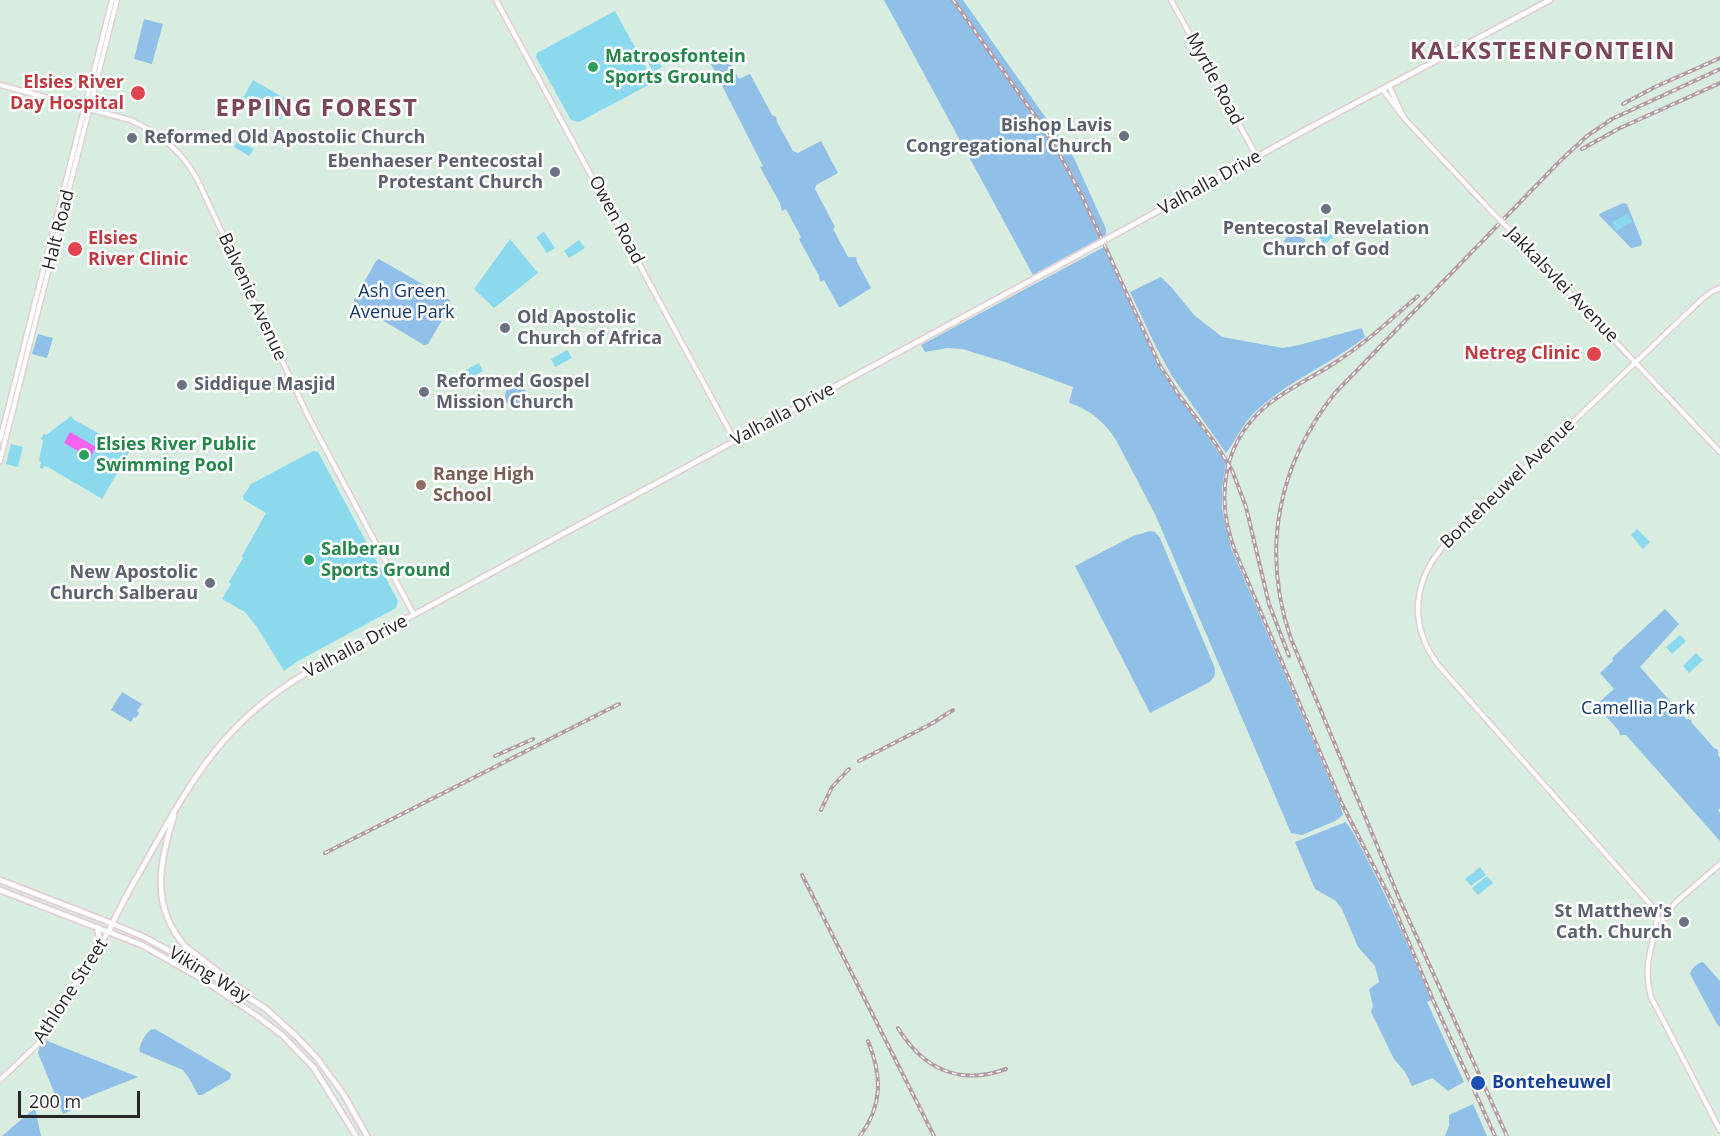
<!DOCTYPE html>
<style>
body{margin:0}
#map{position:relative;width:1720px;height:1136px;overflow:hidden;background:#d8ecdf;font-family:"Open Sans",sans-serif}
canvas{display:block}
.scale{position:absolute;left:18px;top:1091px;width:122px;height:27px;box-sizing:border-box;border:3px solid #282828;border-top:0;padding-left:8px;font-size:18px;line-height:21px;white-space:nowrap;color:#282828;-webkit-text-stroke:4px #fff;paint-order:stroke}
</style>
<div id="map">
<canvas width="1720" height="1136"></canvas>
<div class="scale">200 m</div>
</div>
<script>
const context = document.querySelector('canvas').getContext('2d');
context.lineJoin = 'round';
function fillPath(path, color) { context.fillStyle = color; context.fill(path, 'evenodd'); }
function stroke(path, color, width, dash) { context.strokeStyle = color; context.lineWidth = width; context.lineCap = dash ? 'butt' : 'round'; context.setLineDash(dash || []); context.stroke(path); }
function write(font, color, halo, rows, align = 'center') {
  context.font = font + ' "Open Sans",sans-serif'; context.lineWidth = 5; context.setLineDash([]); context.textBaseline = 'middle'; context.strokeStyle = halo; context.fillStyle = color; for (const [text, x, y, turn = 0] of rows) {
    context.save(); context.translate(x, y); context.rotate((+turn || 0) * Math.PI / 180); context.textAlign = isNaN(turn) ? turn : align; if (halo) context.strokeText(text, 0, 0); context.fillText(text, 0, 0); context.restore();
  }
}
fillPath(new Path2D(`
 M 884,0 L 963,0 L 1074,158 L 1106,229 L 1106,235 L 1033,275 Z
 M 144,19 L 163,24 L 152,64 L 134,59 Z
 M 725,54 L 739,79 L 750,74 L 772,115 L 776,117 L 777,122 L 793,151 L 798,153 L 821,141 L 838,173 L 816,185 L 815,189 L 835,227 L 833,229 L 848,257 L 856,257 L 857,262 L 871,288 L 841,307 L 839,307 L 824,280 L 820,282 L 819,276 L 799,239 L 801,237 L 786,209 L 782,211 L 780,203 L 760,167 L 763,166 L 710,62 Z
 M 1623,203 L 1627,204 L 1642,242 L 1641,246 L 1631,248 L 1599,215 L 1601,213 Z
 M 1287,237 L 1300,237 L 1305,239 L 1305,242 L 1303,245 L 1285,244 L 1284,241 Z
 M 1104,247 L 1149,346 L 1165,376 L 1226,463 L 1222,488 L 1222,509 L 1231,548 L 1340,805 L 1343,815 L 1335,821 L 1302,835 L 1291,833 L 1155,514 L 1116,440 C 1105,422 1089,409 1069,403 L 1073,387 L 1005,362 L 962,349 L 947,348 L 925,352 L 921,345 Z
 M 379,259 L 450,300 L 451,305 L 428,344 L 424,345 L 355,304 L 354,300 L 376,261 Z
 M 1161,277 L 1172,288 L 1194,315 L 1222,337 L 1283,348 L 1299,345 L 1362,328 L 1365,337 C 1330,365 1285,382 1253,414 C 1242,425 1236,440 1226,453 L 1172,376 L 1156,347 L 1130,292 Z
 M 38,334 L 53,338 L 47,358 L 32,354 Z
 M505 396a11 11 0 1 1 22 0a11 11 0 1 1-22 0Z
 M 1150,531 L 1155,532 L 1160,538 L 1214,666 C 1216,674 1215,678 1208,683 L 1150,713 L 1075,566 L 1133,536 Z
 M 1665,609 L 1679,624 L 1640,667 L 1686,719 L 1691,720 L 1692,723 L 1714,748 L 1718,750 L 1718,755 L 1720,758 L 1720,808 L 1718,810 L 1720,813 L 1720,841 L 1626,735 L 1620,735 L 1619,731 L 1596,705 L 1614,689 L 1600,673 L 1613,661 L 1612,658 Z
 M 122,692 L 142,704 L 137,711 L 139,713 L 136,718 L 134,717 L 131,722 L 111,710 Z
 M 1346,822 C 1356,836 1363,852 1371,867 C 1393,910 1412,955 1431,1000 L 1427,1002 L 1464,1082 L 1448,1091 L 1432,1078 L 1412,1086 L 1405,1072 L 1394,1059 L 1371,1012 L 1373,1006 L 1369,989 L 1379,982 L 1375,966 L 1358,947 L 1342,909 L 1336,901 L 1315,889 L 1295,842 Z
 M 1703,962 L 1720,981 L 1720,1027 L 1717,1024 L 1690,974 C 1691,969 1698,962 1703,962 Z
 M 152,1029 L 155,1029 L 229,1072 L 231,1074 L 230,1079 L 202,1095 L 198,1095 L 189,1078 L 183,1070 L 140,1052 C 138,1045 146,1033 152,1029 Z
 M 45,1040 L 138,1077 L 75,1102 L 70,1111 L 63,1114 L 38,1053 L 39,1048 Z
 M 1473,1104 L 1487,1136 L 1445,1136 L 1449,1126 L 1449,1115 Z
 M 35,1108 L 41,1136 L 2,1136 Z`), '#90bfe7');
fillPath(new Path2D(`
 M 615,11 L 654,82 L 579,122 L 571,120 L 536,57 L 537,53 Z
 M 652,49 L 662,67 L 653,72 L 643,53 Z
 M 253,80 L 291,102 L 281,120 L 243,98 Z
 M 238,140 L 254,149 L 249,156 L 234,147 Z
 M 1628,214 L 1632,222 L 1616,231 L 1612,222 Z
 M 1326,230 L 1333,237 L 1319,250 L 1313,243 Z
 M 544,232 L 555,248 L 547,253 L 536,237 Z
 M 510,239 L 538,273 L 494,308 L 474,289 Z
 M 579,240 L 585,248 L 569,258 L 564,251 Z
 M 567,350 L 572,358 L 555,367 L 551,359 Z
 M 479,363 L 483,371 L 467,380 L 462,372 Z
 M 71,416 L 73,419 L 130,451 L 102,499 L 48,467 L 44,466 L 43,469 L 40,468 L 41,462 L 39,461 L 43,440 L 41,439 L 44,434 L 46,435 Z
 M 11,444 L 23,447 L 18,467 L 6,464 Z
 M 313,451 L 318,452 L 398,601 L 396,608 L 298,661 L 284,671 L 257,627 L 245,612 L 222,599 L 231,584 L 229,582 L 243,558 L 242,556 L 266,513 L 244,500 L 243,496 L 251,484 Z
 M 1637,529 L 1650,542 L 1643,549 L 1631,535 Z
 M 1680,635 L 1686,641 L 1672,654 L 1666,647 Z
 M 1696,653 L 1703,660 L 1689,673 L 1683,666 Z
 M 1480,867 L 1486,875 L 1471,886 L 1465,879 Z
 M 1487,876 L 1493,883 L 1478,895 L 1472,888 Z`), '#8bd9ef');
fillPath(new Path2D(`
 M 70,432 L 96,447 L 90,458 L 64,443 Z`), '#f663ec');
const tertiary = new Path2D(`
 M 496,0 L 735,441
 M 1171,0 L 1257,157
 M 0,85 L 130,120 C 160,133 184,152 199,183 L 309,418 L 414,615
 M 1389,86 L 1402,114
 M 1383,90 L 1404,118 L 1491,211
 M 1508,228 L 1720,452
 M 0,440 L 112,0
 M 0,461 L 117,0
 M 1655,908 L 1665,911 L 1666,918 L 1662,920 L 1659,920 L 1657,916 L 1658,912 L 1660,910
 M 1667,913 L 1675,903 L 1720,864
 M 1657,914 L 1651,905 L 1439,666 C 1407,624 1413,578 1448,541 L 1701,300 L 1711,292 L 1720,288
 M 1657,918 C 1653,949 1642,963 1651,997 L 1720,1130
 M 0,1080 L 37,1045 L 45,1036 L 94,950 L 103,940 L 108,932`);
const secondary = new Path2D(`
 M 1107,239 L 1311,127 L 1550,0
 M 174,816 C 159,863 150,907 186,947 L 249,995
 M 0,880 L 106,921 L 144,937 L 190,962 L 265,1008 L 296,1036 L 317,1058 L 344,1095 L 367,1136
 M 0,890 L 142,945 L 202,979 L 257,1016 L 282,1035 L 314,1068 L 356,1136
 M 109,931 C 120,905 136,879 150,854 C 194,775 227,719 308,672 L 1065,262
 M 95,948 L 99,937 L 97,927`);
stroke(tertiary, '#e3ced6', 7);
stroke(secondary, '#e3ced6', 8);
stroke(tertiary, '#fff', 4);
stroke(secondary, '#fff', 4.5);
const rail = new Path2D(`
 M 953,0 L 1040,123 L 1061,157 L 1082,196 L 1159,364 L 1179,395 L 1215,443 L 1232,470 L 1246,507 L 1269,604 L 1289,656
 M 1623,104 L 1655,87 L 1720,58
 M 1582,149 L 1618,129 L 1720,83
 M 495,756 L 533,739
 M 859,761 L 931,724 L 953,710
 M 821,810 L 832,787 L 849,769
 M 325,853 L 619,704
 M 802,875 L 934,1136
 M 1391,900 L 1433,1000 L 1495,1136
 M 1392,902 L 1341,802 L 1235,551 C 1215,498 1222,440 1270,403 C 1291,387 1315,376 1336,362 C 1366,343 1391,319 1418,296
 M 898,1028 C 923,1069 960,1086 1006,1069
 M 860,1136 C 883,1105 882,1076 868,1041
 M 1507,1136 L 1399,898 L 1291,639 C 1261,551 1277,466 1335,393 L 1561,160 L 1587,136 L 1612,119 L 1720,69`);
stroke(rail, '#b49ba4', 4);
stroke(rail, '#fff', 1.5, [4.5]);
const tertiaryBridge = new Path2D(`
 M 1491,211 L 1508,228`);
const secondaryBridge = new Path2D(`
 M 1065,262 L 1107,239`);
stroke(tertiaryBridge, '#e3ced6', 7, []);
stroke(secondaryBridge, '#e3ced6', 8, []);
stroke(tertiaryBridge, '#fff', 4);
stroke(secondaryBridge, '#fff', 4.5);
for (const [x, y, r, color] of [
 [593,67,6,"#2e9e5b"],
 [138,93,8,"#e0444e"],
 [1124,136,6,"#6b7280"],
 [132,138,6,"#6b7280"],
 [555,172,6,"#6b7280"],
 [1326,209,6,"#6b7280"],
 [75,249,8,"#e0444e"],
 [505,328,6,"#6b7280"],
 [1594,354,8,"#e0444e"],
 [182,385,6,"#6b7280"],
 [424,392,6,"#6b7280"],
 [84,455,6,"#2e9e5b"],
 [421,485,6,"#8d6e63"],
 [309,560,6,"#2e9e5b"],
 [210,583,6,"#6b7280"],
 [1684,922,6,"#6b7280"],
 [1478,1083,8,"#1a4fb4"]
]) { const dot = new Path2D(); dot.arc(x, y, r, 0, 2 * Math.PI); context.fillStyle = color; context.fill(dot); stroke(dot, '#fff', 2); }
write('bold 18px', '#27864d', '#fff', [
 ["Matroosfontein",605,57],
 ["Sports Ground",605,78],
 ["Elsies River Public",96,445],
 ["Swimming Pool",96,466],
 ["Salberau",321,550],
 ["Sports Ground",321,571]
], 'left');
write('18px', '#282828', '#fff', [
 ["Myrtle Road",1214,79,62],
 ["Valhalla Drive",1210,183,-29],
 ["Owen Road",616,220,62],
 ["Halt Road",59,230,-76],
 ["Jakkalsvlei Avenue",1562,285,46],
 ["Balvenie Avenue",252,297,65],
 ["Valhalla Drive",783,415,-28],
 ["Bonteheuwel Avenue",1508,484,-44],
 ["Valhalla Drive",356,647,-28],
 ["Viking Way",209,975,31],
 ["Athlone Street",71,991,-57]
]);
write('bold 18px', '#be3a42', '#fff', [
 ["Elsies River",124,83],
 ["Day Hospital",124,104],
 ["Elsies",88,239,"left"],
 ["River Clinic",88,260,"left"],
 ["Netreg Clinic",1580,354]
], 'right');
write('bold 18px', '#5b616d', '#fff', [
 ["Bishop Lavis",1112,126],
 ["Congregational Church",1112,147],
 ["Reformed Old Apostolic Church",144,138,"left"],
 ["Ebenhaeser Pentecostal",543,162],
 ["Protestant Church",543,183],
 ["Pentecostal Revelation",1326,229,"center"],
 ["Church of God",1326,250,"center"],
 ["Old Apostolic",517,318,"left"],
 ["Church of Africa",517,339,"left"],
 ["Reformed Gospel",436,382,"left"],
 ["Mission Church",436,403,"left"],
 ["Siddique Masjid",194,385,"left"],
 ["New Apostolic",198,573],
 ["Church Salberau",198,594],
 ["St Matthew's",1672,912],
 ["Cath. Church",1672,933]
], 'right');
write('18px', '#143769', '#fff', [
 ["Ash Green",402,292],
 ["Avenue Park",402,313],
 ["Camellia Park",1638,709]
]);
write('bold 18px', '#785e54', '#fff', [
 ["Range High",433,475],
 ["School",433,496]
], 'left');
write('bold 18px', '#164399', '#fff', [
 ["Bonteheuwel",1492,1083]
], 'left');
context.letterSpacing = '1.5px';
write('bold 24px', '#7b465a', '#fff', [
 ["KALKSTEENFONTEIN",1543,52],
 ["EPPING FOREST",317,109]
]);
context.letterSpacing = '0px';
</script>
